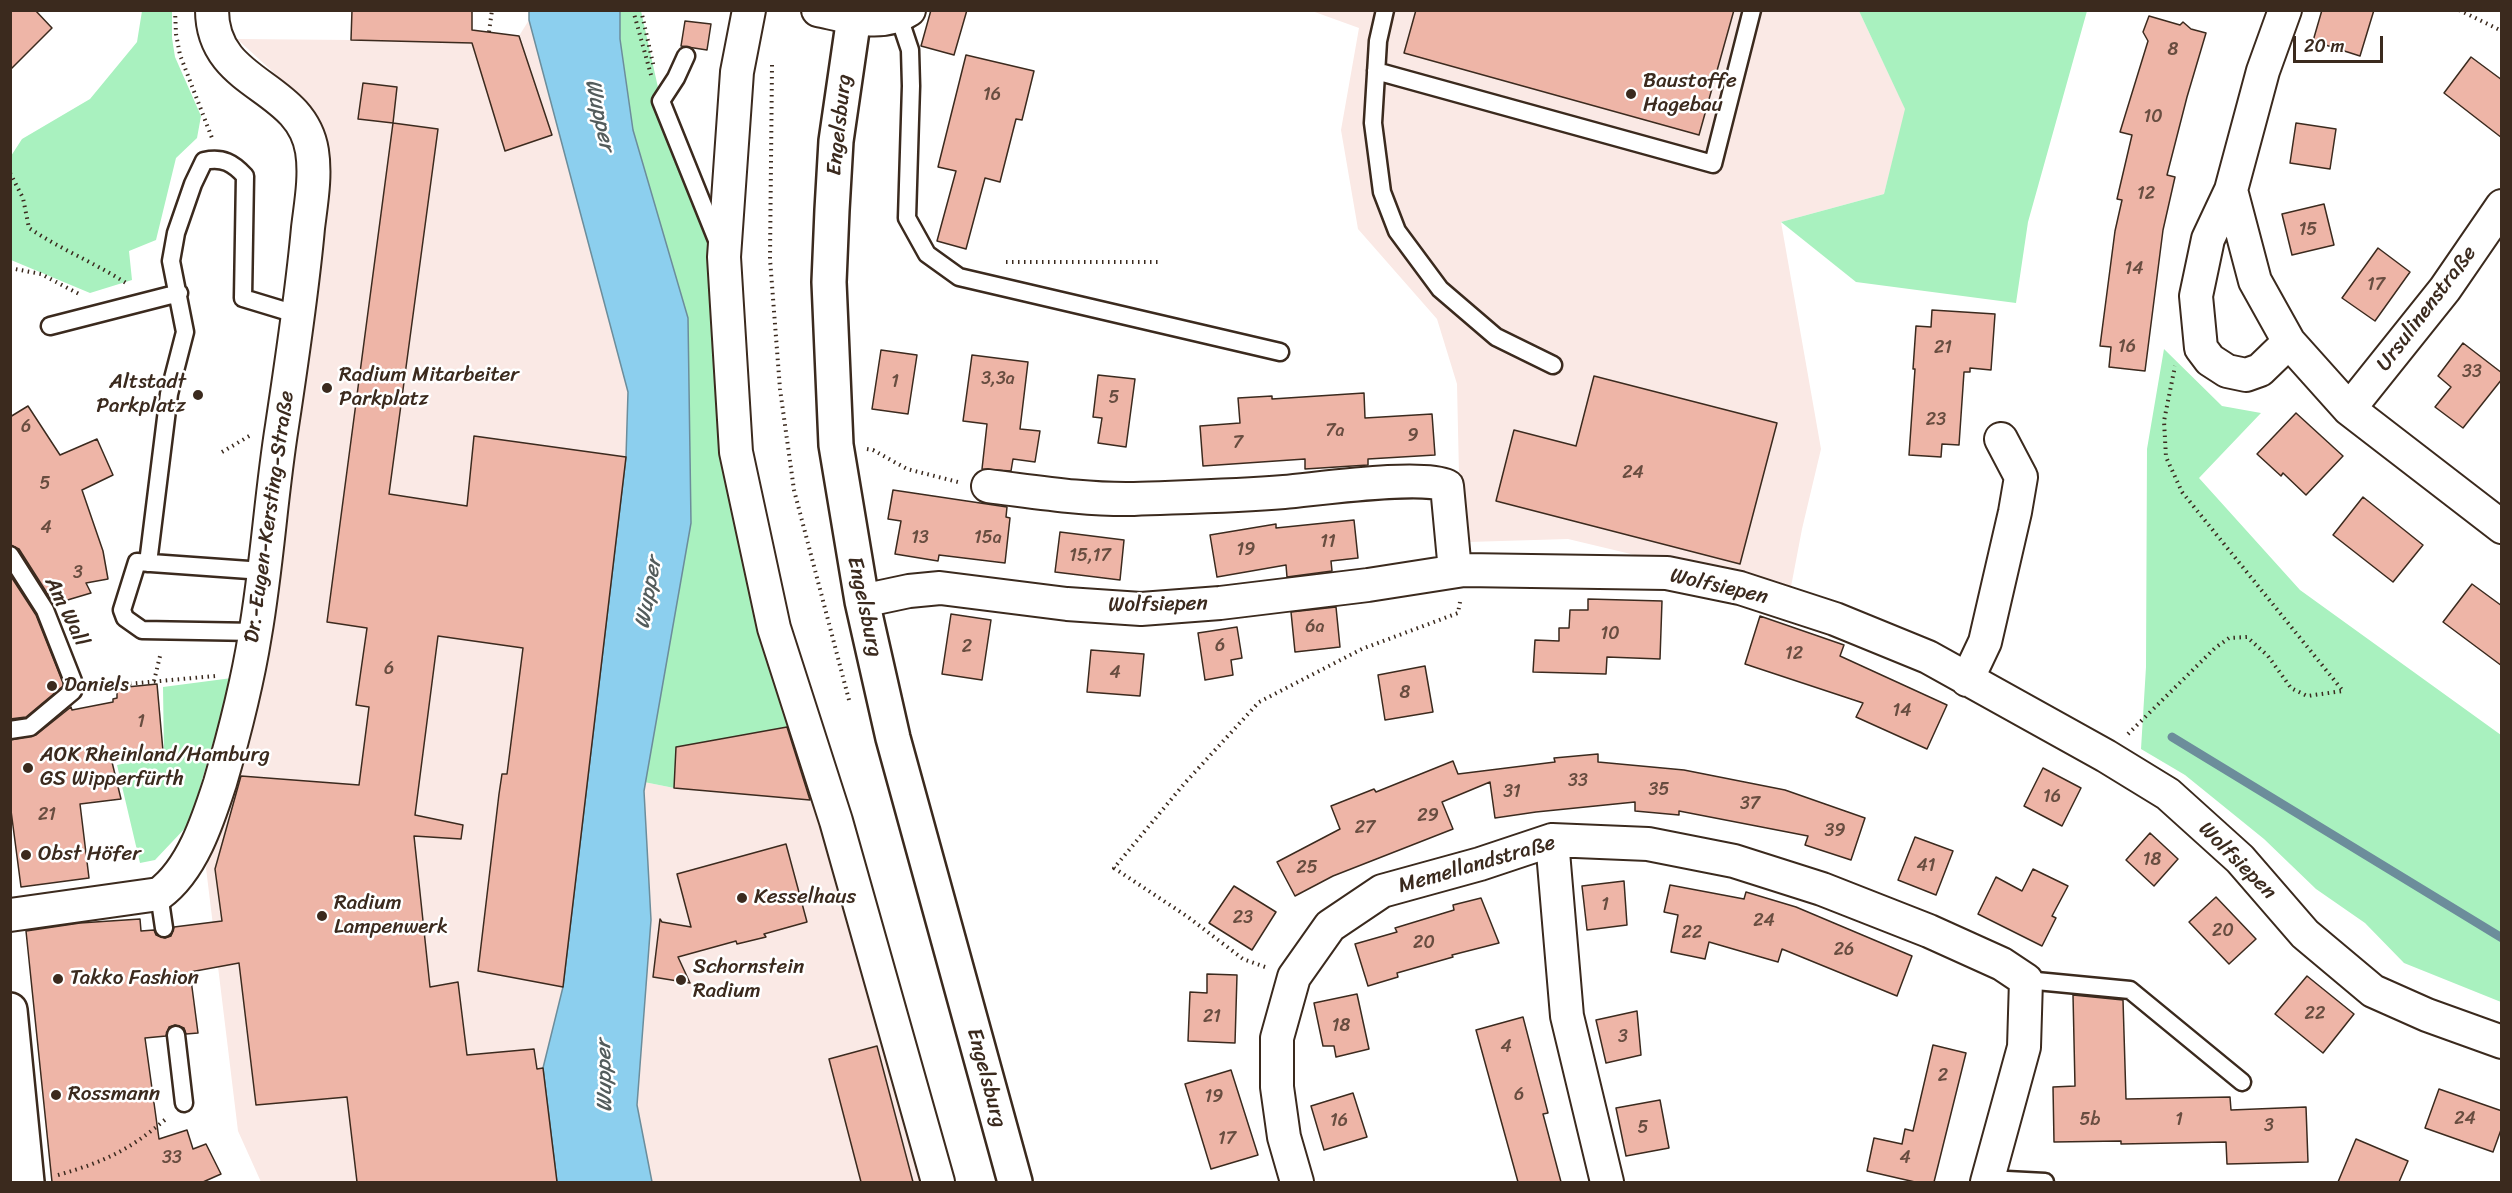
<!DOCTYPE html>
<meta charset="utf-8">
<style>
body{margin:0}
#map{position:relative;width:2512px;height:1193px;overflow:hidden;background:#fff;font-family:Sriracha,sans-serif}
canvas{display:block}
.frame{position:absolute;inset:0;border:12px solid #3b2a1e;pointer-events:none}
.scale{position:absolute;left:2293px;top:36px;width:90px;height:27px;box-sizing:border-box;border:3px solid #3b2a1e;border-top:0;padding-left:8px;font-size:18px;line-height:21px;white-space:nowrap;color:#3b2a1e;-webkit-text-stroke:4px #fff;paint-order:stroke}
</style>
<div id="map">
<canvas width="2512" height="1193"></canvas>
<div class="frame"></div>
<div class="scale">20 m</div>
</div>
<script>
const context = document.querySelector('canvas').getContext('2d');
context.lineJoin = 'round';
function fillPath(path, color) { context.fillStyle = color; context.fill(path, 'evenodd'); }
function stroke(path, color, width, dash) { context.strokeStyle = color; context.lineWidth = width; context.lineCap = dash ? 'butt' : 'round'; context.setLineDash(dash || []); context.stroke(path); }
function write(font, color, halo, rows, align = 'center') {
  context.font = font + ' Sriracha,sans-serif'; context.lineWidth = 5; context.setLineDash([]); context.textBaseline = 'middle'; context.strokeStyle = halo; context.fillStyle = color; for (const [text, x, y, turn = 0] of rows) {
    context.save(); context.translate(x, y); context.rotate((+turn || 0) * Math.PI / 180); context.textAlign = isNaN(turn) ? turn : align; if (halo) context.strokeText(text, 0, 0); context.fillText(text, 0, 0); context.restore();
  }
}
fillPath(new Path2D(`
 M 352,11 L 472,11 L 473,30 L 519,36 L 529,20 L 628,392 L 626,457 L 563,987 L 543,1068 L 557,1182 L 261,1182 L 238,1131 L 206,868 L 229,779 L 319,129 L 295,92 L 237,39 L 351,40 Z
 M 1312,11 L 1859,11 L 1906,110 L 1884,194 L 1781,222 L 1821,449 L 1802,529 L 1790,592 L 1568,539 L 1468,542 L 1459,475 L 1457,384 L 1437,319 L 1358,229 L 1341,130 L 1359,28 Z
 M 792,726 L 938,1182 L 652,1182 L 637,1105 L 644,782 L 674,788 L 676,747 Z`), '#fae9e5');
fillPath(new Path2D(`
 M 142,11 L 172,11 L 172,38 L 175,57 L 201,116 L 197,138 L 176,158 L 156,240 L 129,251 L 132,280 L 90,293 L 11,260 L 11,156 L 22,139 L 90,99 L 137,42 Z
 M 620,11 L 641,11 L 661,101 L 724,257 L 736,452 L 792,726 L 676,747 L 674,788 L 644,782 L 691,523 L 689,403 L 633,130 L 620,39 Z
 M 1859,11 L 2087,11 L 2028,222 L 2016,303 L 1856,282 L 1781,222 L 1884,194 L 1905,109 Z
 M 2164,349 L 2222,406 L 2261,413 L 2199,478 L 2300,590 L 2501,735 L 2501,1002 L 2404,963 L 2365,923 L 2316,889 L 2264,839 L 2185,775 L 2141,749 L 2146,667 L 2147,449 Z
 M 232,678 L 189,824 L 155,860 L 140,863 L 117,765 L 164,755 L 163,687 Z`), '#a9f1bf');
const water = new Path2D(`
 M 529,11 L 620,11 L 620,39 L 633,130 L 688,318 L 691,523 L 644,791 L 651,920 L 637,1105 L 652,1182 L 557,1182 L 543,1068 L 563,987 L 626,457 L 628,392 L 529,20 Z`);
fillPath(water, '#8ccfee');
stroke(water, '#6c8d9b', 1.5);
stroke(new Path2D(`
 M 2172,737 L 2502,938`), '#6c8d9b', 9);
const building = new Path2D(`
 M 10,10 L 35,10 L 52,28 L 10,70 Z
 M 352,10 L 472,11 L 472,30 L 519,36 L 552,135 L 505,151 L 472,43 L 351,40 Z
 M 931,10 L 967,10 L 954,55 L 921,46 Z
 M 1416,10 L 1734,10 L 1699,135 L 1404,53 Z
 M 2322,10 L 2374,10 L 2360,56 L 2313,41 Z
 M 2149,16 L 2180,25 L 2183,22 L 2191,29 L 2206,33 L 2187,97 L 2167,175 L 2175,177 L 2163,230 L 2145,371 L 2109,367 L 2111,347 L 2100,346 L 2115,231 L 2122,200 L 2117,199 L 2132,135 L 2120,132 L 2148,41 L 2143,32 Z
 M 685,21 L 711,24 L 707,50 L 681,46 Z
 M 966,55 L 1034,71 L 1022,120 L 1016,119 L 1000,182 L 985,178 L 966,249 L 937,241 L 956,171 L 938,167 Z
 M 2471,57 L 2502,80 L 2502,138 L 2444,93 Z
 M 363,83 L 397,87 L 393,123 L 358,119 Z
 M 393,123 L 438,129 L 389,494 L 467,506 L 474,436 L 626,457 L 563,987 L 478,971 L 499,794 L 502,774 L 507,774 L 523,648 L 438,636 L 415,815 L 463,825 L 461,839 L 414,836 L 430,987 L 458,982 L 467,1055 L 534,1049 L 537,1069 L 543,1068 L 557,1182 L 357,1182 L 347,1097 L 256,1105 L 239,963 L 190,972 L 198,1033 L 186,1034 L 184,1028 L 175,1025 L 169,1027 L 166,1036 L 145,1038 L 159,1139 L 187,1130 L 193,1149 L 206,1144 L 221,1174 L 203,1182 L 52,1182 L 26,931 L 80,923 L 140,919 L 141,931 L 154,930 L 156,935 L 165,938 L 171,936 L 174,927 L 222,921 L 215,869 L 241,776 L 359,785 L 369,707 L 356,705 L 367,628 L 327,622 Z
 M 2296,123 L 2336,129 L 2330,169 L 2290,163 Z
 M 2324,204 L 2334,245 L 2292,255 L 2282,214 Z
 M 2378,248 L 2410,272 L 2375,321 L 2342,298 Z
 M 1932,310 L 1995,314 L 1991,370 L 1970,368 L 1970,372 L 1964,372 L 1959,445 L 1942,444 L 1941,457 L 1909,455 L 1915,369 L 1913,369 L 1916,326 L 1931,327 Z
 M 2463,343 L 2502,373 L 2502,379 L 2463,428 L 2435,407 L 2451,387 L 2438,376 Z
 M 881,350 L 917,355 L 908,414 L 872,409 Z
 M 972,355 L 1028,362 L 1020,429 L 1040,431 L 1035,462 L 1013,459 L 1011,471 L 982,469 L 987,424 L 963,421 Z
 M 1098,375 L 1135,379 L 1126,447 L 1098,443 L 1102,418 L 1093,417 Z
 M 1594,376 L 1777,423 L 1740,564 L 1496,501 L 1514,430 L 1576,446 Z
 M 1364,393 L 1365,418 L 1432,414 L 1435,455 L 1368,459 L 1368,465 L 1305,469 L 1305,459 L 1203,466 L 1200,426 L 1240,423 L 1238,398 L 1272,396 L 1272,399 Z
 M 28,406 L 60,455 L 97,439 L 113,475 L 82,490 L 103,551 L 108,579 L 86,583 L 91,593 L 54,604 L 19,549 L 10,545 L 10,417 Z
 M 2296,413 L 2343,456 L 2306,495 L 2283,473 L 2281,476 L 2257,454 Z
 M 893,490 L 1007,507 L 1006,517 L 1010,518 L 1005,563 L 939,555 L 938,561 L 895,554 L 901,521 L 888,519 Z
 M 2363,497 L 2423,545 L 2393,582 L 2333,535 Z
 M 1354,520 L 1358,558 L 1331,561 L 1332,571 L 1287,577 L 1286,565 L 1217,577 L 1210,535 L 1276,524 L 1276,528 Z
 M 1060,532 L 1124,540 L 1120,580 L 1055,572 Z
 M 10,575 L 36,615 L 63,683 L 63,686 L 26,717 L 10,719 Z
 M 2472,584 L 2502,606 L 2502,666 L 2443,622 Z
 M 1588,599 L 1662,601 L 1660,659 L 1607,657 L 1606,674 L 1533,672 L 1535,640 L 1559,641 L 1559,628 L 1569,628 L 1570,610 L 1588,610 Z
 M 1336,607 L 1340,647 L 1295,652 L 1291,612 Z
 M 951,614 L 991,620 L 982,680 L 942,674 Z
 M 1760,616 L 1844,645 L 1840,656 L 1947,705 L 1927,749 L 1856,717 L 1863,703 L 1745,664 Z
 M 1237,627 L 1242,658 L 1231,660 L 1233,675 L 1205,680 L 1198,633 Z
 M 1091,650 L 1144,654 L 1140,696 L 1087,692 Z
 M 1425,666 L 1433,712 L 1385,720 L 1378,675 Z
 M 157,684 L 163,751 L 111,758 L 121,799 L 80,804 L 89,878 L 21,887 L 10,803 L 10,740 L 36,735 L 71,707 L 72,710 L 113,702 L 113,699 L 117,698 L 117,688 Z
 M 787,727 L 810,800 L 674,788 L 676,747 Z
 M 1598,754 L 1598,762 L 1684,770 L 1785,790 L 1865,818 L 1851,860 L 1805,845 L 1808,836 L 1679,811 L 1679,815 L 1635,811 L 1635,802 L 1536,812 L 1495,818 L 1490,782 L 1442,802 L 1453,829 L 1333,876 L 1295,896 L 1277,862 L 1340,829 L 1331,806 L 1374,789 L 1376,792 L 1453,761 L 1458,774 L 1555,762 L 1554,758 Z
 M 2043,768 L 2081,788 L 2062,826 L 2024,806 Z
 M 2150,833 L 2178,859 L 2154,886 L 2126,860 Z
 M 1915,837 L 1953,851 L 1936,895 L 1898,880 Z
 M 786,844 L 807,922 L 764,934 L 766,937 L 737,944 L 736,941 L 678,957 L 690,983 L 653,977 L 660,919 L 662,922 L 691,927 L 677,874 Z
 M 2033,869 L 2068,886 L 2052,916 L 2056,918 L 2042,946 L 1978,914 L 1996,877 L 2022,891 Z
 M 1624,881 L 1627,925 L 1587,930 L 1582,886 Z
 M 1670,885 L 1744,899 L 1746,892 L 1796,907 L 1912,956 L 1897,996 L 1782,949 L 1778,962 L 1709,942 L 1705,959 L 1671,952 L 1678,915 L 1664,912 Z
 M 1234,886 L 1276,912 L 1252,950 L 1209,923 Z
 M 2216,897 L 2256,939 L 2229,964 L 2189,922 Z
 M 1481,898 L 1499,943 L 1452,955 L 1453,957 L 1397,973 L 1398,977 L 1368,986 L 1355,944 L 1397,932 L 1395,928 L 1454,910 L 1453,905 Z
 M 1207,974 L 1237,975 L 1235,1043 L 1188,1041 L 1190,992 L 1207,993 Z
 M 2307,976 L 2354,1014 L 2323,1053 L 2275,1014 Z
 M 1357,994 L 1369,1049 L 1336,1057 L 1334,1046 L 1323,1046 L 1314,1003 Z
 M 2073,995 L 2123,1000 L 2126,1099 L 2230,1097 L 2231,1110 L 2306,1107 L 2308,1162 L 2227,1164 L 2226,1142 L 2121,1144 L 2121,1141 L 2054,1142 L 2053,1087 L 2075,1086 Z
 M 1637,1011 L 1641,1055 L 1606,1063 L 1596,1020 Z
 M 1523,1017 L 1548,1113 L 1543,1114 L 1561,1182 L 1518,1182 L 1476,1030 Z
 M 1933,1045 L 1966,1053 L 1934,1182 L 1915,1182 L 1867,1171 L 1874,1138 L 1902,1144 L 1905,1129 L 1913,1131 Z
 M 877,1046 L 913,1182 L 861,1182 L 829,1059 Z
 M 1231,1070 L 1258,1155 L 1211,1169 L 1185,1084 Z
 M 2439,1089 L 2502,1111 L 2502,1127 L 2493,1152 L 2425,1128 Z
 M 1353,1093 L 1367,1137 L 1324,1150 L 1311,1106 Z
 M 1660,1100 L 1669,1148 L 1626,1156 L 1616,1108 Z
 M 2356,1139 L 2408,1161 L 2399,1182 L 2338,1182 Z`);
fillPath(building, '#eeb5a7');
stroke(building, '#3b2a1e', 1.5);
const lane = new Path2D(`
 M 1385,10 L 1378,41 L 1373,123 L 1382,192 L 1397,231 L 1440,289 L 1496,337 L 1553,365
 M 899,17 L 910,50 L 911,86 L 907,218 L 927,254 L 959,277 L 1280,352
 M 686,56 L 676,78 L 661,101 L 719,245
 M 1376,71 L 1713,164 L 1752,10
 M 50,326 L 179,293
 M 10,555 L 45,610 L 73,681 L 73,691 L 30,727 L 10,730
 M 148,563 L 169,394 L 185,332 L 171,261 L 176,233 L 193,184 L 204,161 C 223,157 233,163 245,176 L 243,298 L 299,315
 M 256,632 L 142,630 L 125,618 L 122,610 L 137,562 L 263,571
 M 159,894 L 164,928
 M 2026,980 L 2130,990 L 2242,1082
 M 176,1035 L 184,1103
 M 1988,1179 L 2045,1182`);
const street = new Path2D(`
 M 749,10 L 737,72 L 724,257 L 736,452 L 774,628 L 836,821 L 938,1182
 M 818,10 C 847,16 882,28 909,10
 M 2285,10 L 2263,71 L 2231,190 L 2208,239 L 2196,296 L 2201,348 L 2210,360 L 2227,371 L 2246,375 L 2260,370 L 2289,342
 M 2231,190 L 2255,281 L 2289,342 L 2349,409 L 2502,527
 M 2349,409 L 2445,289 L 2502,206
 M 988,486 C 1037,492 1085,500 1134,499 C 1184,497 1234,496 1284,492 C 1319,489 1421,474 1447,486 L 1455,571
 M 862,601 L 909,591 L 940,588 L 1067,604 L 1141,609 L 1220,603 L 1368,585 L 1464,570 L 1667,573 L 1740,588 L 1835,619 L 1928,657 L 2106,756 L 2168,794 L 2240,859 L 2305,934 L 2373,991 L 2427,1015 L 2502,1042
 M 1967,680 L 1985,642 L 2015,512 L 2021,477 L 2001,439
 M 1552,840 L 1567,1016 L 1607,1182
 M 10,915 L 159,894 C 192,870 208,820 220,783 C 234,735 247,685 255,635 C 267,566 271,495 282,426 C 292,360 302,294 308,228 C 311,203 316,176 312,151 C 301,83 212,87 212,10
 M 1297,1182 L 1284,1137 L 1277,1087 L 1277,1038 L 1294,977 L 1330,926 L 1382,891 L 1480,864 L 1552,840 L 1648,844 L 1734,861 L 1822,889 L 1929,931 L 2002,964 L 2026,980 L 2024,1047 L 1987,1182`);
const secondary = new Path2D(`
 M 10,1010 L 27,1182`);
const primary = new Path2D(`
 M 855,10 L 836,141 L 832,210 L 829,282 L 836,445 L 862,601 L 893,738 L 1015,1182`);
stroke(lane, '#3b2a1e', 21);
stroke(street, '#3b2a1e', 36);
stroke(secondary, '#3b2a1e', 38);
stroke(primary, '#3b2a1e', 38);
stroke(new Path2D(`
 M 175,10 L 176,34 L 180,55 L 212,138
 M 633,10 L 651,75
 M 641,10 L 654,68
 M 2459,10 L 2502,31
 M 489,32 L 492,10
 M 772,65 L 770,259 L 780,389 L 794,490 L 849,700
 M 10,173 L 23,198 L 29,228 C 60,249 95,263 126,283
 M 1006,262 L 1161,262
 M 10,268 L 41,274 L 79,294
 M 867,449 L 873,450 L 907,469 L 958,482
 M 222,452 L 251,435
 M 154,681 L 161,652
 M 94,687 L 215,676
 M 2128,734 L 2215,648 L 2229,638 L 2247,637 L 2268,656 L 2291,688 L 2307,696 L 2343,691 L 2182,492 L 2166,457 L 2164,421 L 2175,366
 M 1265,967 L 1243,959 L 1188,917 L 1114,868 L 1184,784 L 1259,702 L 1362,649 L 1458,613 L 1460,602
 M 58,1175 C 104,1162 130,1150 167,1118`), '#3b2a1e', 4, [1.5, 4.5]);
stroke(lane, '#fff', 16);
stroke(street, '#fff', 32);
stroke(secondary, '#fff', 33);
stroke(primary, '#fff', 33);
for (const [x, y, r, color] of [
 [1631,94,6,"#3b2a1e"],
 [327,388,6,"#3b2a1e"],
 [198,395,6,"#3b2a1e"],
 [52,686,6,"#3b2a1e"],
 [28,768,6,"#3b2a1e"],
 [26,855,6,"#3b2a1e"],
 [742,898,6,"#3b2a1e"],
 [322,916,6,"#3b2a1e"],
 [58,979,6,"#3b2a1e"],
 [681,980,6,"#3b2a1e"],
 [56,1095,6,"#3b2a1e"]
]) { const dot = new Path2D(); dot.arc(x, y, r, 0, 2 * Math.PI); context.fillStyle = color; context.fill(dot); stroke(dot, '#fff', 2); }
write('18px', '#684d40', null, [
 ["8",2173,50],
 ["16",992,95],
 ["10",2153,117],
 ["12",2146,194],
 ["15",2308,230],
 ["14",2134,269],
 ["17",2376,285],
 ["16",2127,347],
 ["21",1943,348],
 ["33",2472,372],
 ["3,3a",998,379],
 ["1",895,382],
 ["5",1114,398],
 ["23",1936,420],
 ["6",26,427],
 ["7a",1335,431],
 ["9",1413,436],
 ["7",1238,443],
 ["24",1633,473],
 ["5",45,484],
 ["4",46,528],
 ["13",920,538],
 ["15a",988,538],
 ["11",1328,542],
 ["19",1246,550],
 ["15,17",1090,556],
 ["3",78,573],
 ["6a",1315,627],
 ["10",1610,634],
 ["6",1220,646],
 ["2",967,647],
 ["12",1794,654],
 ["6",389,669],
 ["4",1115,673],
 ["8",1405,693],
 ["14",1902,711],
 ["1",141,722],
 ["33",1578,781],
 ["35",1659,790],
 ["31",1512,792],
 ["16",2052,797],
 ["37",1750,804],
 ["21",47,815],
 ["29",1428,816],
 ["27",1365,828],
 ["39",1835,831],
 ["18",2152,860],
 ["41",1926,866],
 ["25",1307,868],
 ["1",1605,905],
 ["23",1243,918],
 ["24",1764,921],
 ["20",2223,931],
 ["22",1692,933],
 ["20",1424,943],
 ["26",1844,950],
 ["22",2315,1014],
 ["21",1212,1017],
 ["18",1341,1026],
 ["3",1623,1037],
 ["4",1506,1047],
 ["2",1943,1076],
 ["6",1519,1095],
 ["19",1214,1097],
 ["24",2465,1119],
 ["5b",2090,1120],
 ["1",2179,1120],
 ["16",1339,1121],
 ["3",2269,1126],
 ["5",1643,1128],
 ["17",1227,1139],
 ["33",172,1158],
 ["4",1905,1158]
]);
write('21px', '#3b2a1e', '#fff', [
 ["Baustoffe",1643,82],
 ["Hagebau",1643,106],
 ["Radium Mitarbeiter",339,376],
 ["Parkplatz",339,400],
 ["Altstadt",186,383,"right"],
 ["Parkplatz",186,407,"right"],
 ["Daniels",64,686],
 ["AOK Rheinland/Hamburg",40,756],
 ["GS Wipperfürth",40,780],
 ["Obst Höfer",38,855],
 ["Kesselhaus",754,898],
 ["Radium",334,904],
 ["Lampenwerk",334,928],
 ["Schornstein",693,968],
 ["Radium",693,992],
 ["Takko Fashion",70,979],
 ["Rossmann",68,1095]
], 'left');
write('21px', '#3b2a1e', '#fff', [
 ["Engelsburg",840,125,-84],
 ["Ursulinenstraße",2427,309,-53],
 ["Dr.-Eugen-Kersting-Straße",270,517,-82],
 ["Wolfsiepen",1719,587,13],
 ["Wolfsiepen",1158,605,-1],
 ["Engelsburg",864,607,78],
 ["Am Wall",66,612,64],
 ["Wolfsiepen",2237,861,45],
 ["Memellandstraße",1477,865,-16],
 ["Engelsburg",986,1078,75]
]);
write('italic 22px', '#535c5c', '#fff', [
 ["Wupper",599,115,78],
 ["Wupper",649,593,-80],
 ["Wupper",605,1076,-91]
]);
</script>
